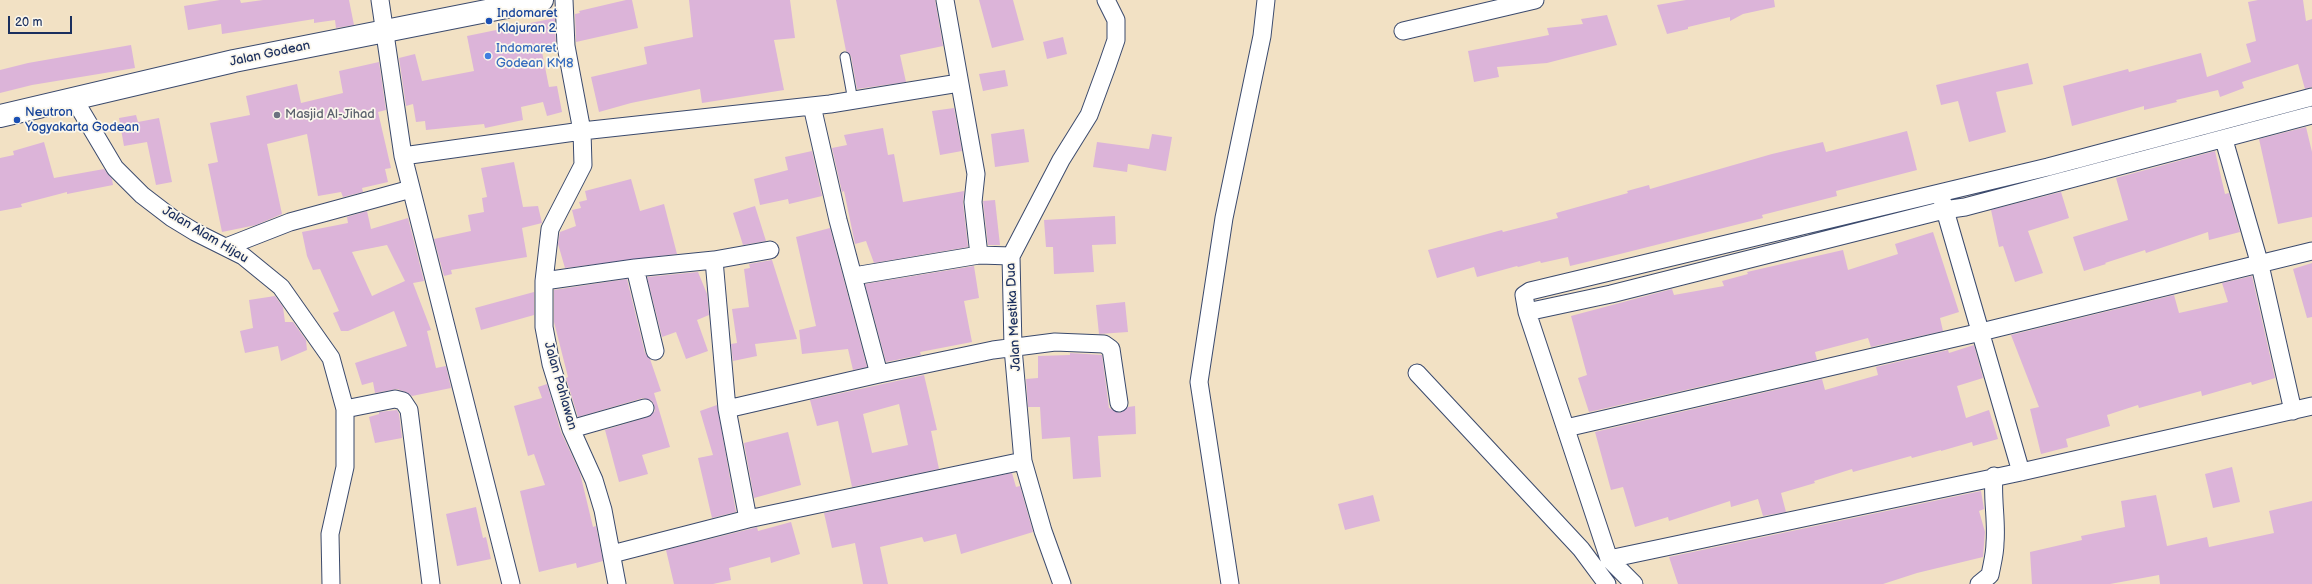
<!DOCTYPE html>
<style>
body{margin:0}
#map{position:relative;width:2312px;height:584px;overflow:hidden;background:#f2e1c4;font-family:"Balsamiq Sans",sans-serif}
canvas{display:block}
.scale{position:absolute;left:8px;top:16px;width:64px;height:18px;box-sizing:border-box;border:2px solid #1b2f5e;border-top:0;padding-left:5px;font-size:12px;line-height:14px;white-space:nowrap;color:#1b2f5e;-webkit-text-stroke:3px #fbf7ec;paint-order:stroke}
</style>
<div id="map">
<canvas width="2312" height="584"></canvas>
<div class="scale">20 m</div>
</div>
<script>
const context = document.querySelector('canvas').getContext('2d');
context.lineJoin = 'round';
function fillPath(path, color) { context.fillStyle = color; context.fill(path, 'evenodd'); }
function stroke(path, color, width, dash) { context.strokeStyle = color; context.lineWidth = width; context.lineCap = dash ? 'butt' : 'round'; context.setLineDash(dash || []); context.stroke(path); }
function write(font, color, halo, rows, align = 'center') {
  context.font = font + ' "Balsamiq Sans",sans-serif'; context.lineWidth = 3.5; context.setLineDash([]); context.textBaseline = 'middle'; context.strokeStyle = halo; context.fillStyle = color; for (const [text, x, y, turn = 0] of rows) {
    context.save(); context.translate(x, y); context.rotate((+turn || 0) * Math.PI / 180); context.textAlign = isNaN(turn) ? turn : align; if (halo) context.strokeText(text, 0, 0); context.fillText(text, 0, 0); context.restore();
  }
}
fillPath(new Path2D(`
 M 220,0 L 240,0 L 241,3 L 263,0 L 349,0 L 354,25 L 336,28 L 335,20 L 314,23 L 314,19 L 222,34 L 221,24 L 188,30 L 184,6 Z
 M 626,0 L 632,0 L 638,28 L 576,42 L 575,14 L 580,13 L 579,11 Z
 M 689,0 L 790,0 L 795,38 L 774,40 L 784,90 L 702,103 L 700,89 L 631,103 L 599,112 L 591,77 L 647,64 L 644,47 L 693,37 Z
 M 836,0 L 935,0 L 943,46 L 900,55 L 906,82 L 857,89 L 851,56 L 846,51 Z
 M 979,0 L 1013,0 L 1024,40 L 992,48 Z
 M 1686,0 L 1774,0 L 1775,7 L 1743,14 L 1730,21 L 1730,17 L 1688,27 L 1688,29 L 1667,34 L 1657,5 Z
 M 2258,0 L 2303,0 L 2306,21 L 2312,19 L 2312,87 L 2305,89 L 2298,64 L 2242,82 L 2244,88 L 2220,97 L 2218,90 L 2176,100 L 2177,102 L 2144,110 L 2144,106 L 2072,126 L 2063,86 L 2128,69 L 2129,72 L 2201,53 L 2207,77 L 2251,62 L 2246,44 L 2256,41 L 2248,2 Z
 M 1607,15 L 1617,45 L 1547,63 L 1497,67 L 1499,77 L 1474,82 L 1468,51 L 1549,35 L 1547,28 L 1583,24 L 1581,19 Z
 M 555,18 L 556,49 L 542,52 L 549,87 L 557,86 L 562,112 L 547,116 L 543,102 L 521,107 L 523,120 L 485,128 L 484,124 L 426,130 L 425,121 L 416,122 L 413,104 L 406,106 L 399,58 L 415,54 L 422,81 L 474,71 L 467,36 Z
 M 1063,37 L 1067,54 L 1047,59 L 1043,42 Z
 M 131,45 L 135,68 L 32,85 L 0,93 L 0,70 L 28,63 Z
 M 379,62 L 386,110 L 378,112 L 391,168 L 385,169 L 388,182 L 362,188 L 363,192 L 343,197 L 341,192 L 318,196 L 307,134 L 267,144 L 282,214 L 256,225 L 222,232 L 208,164 L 218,162 L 210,123 L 250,115 L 246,96 L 297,84 L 301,103 L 343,93 L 339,71 Z
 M 2028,63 L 2033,84 L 1996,92 L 2006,132 L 1969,142 L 1958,101 L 1941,105 L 1936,85 Z
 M 1005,70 L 1008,86 L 983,91 L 979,74 Z
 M 954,108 L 962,151 L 940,155 L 932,111 Z
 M 136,115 L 138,122 L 159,118 L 172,182 L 156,185 L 147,142 L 124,146 L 119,118 Z
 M 2306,127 L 2312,152 L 2312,217 L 2278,224 L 2259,139 Z
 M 883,128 L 888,155 L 894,154 L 903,202 L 964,191 L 963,203 L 968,247 L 874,263 L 866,241 L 855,244 L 844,191 L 842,192 L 832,148 L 847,145 L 844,135 Z
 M 1024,129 L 1029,162 L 995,167 L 991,134 Z
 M 1907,131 L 1917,170 L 1836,191 L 1837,196 L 1762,215 L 1763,218 L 1620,254 L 1570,266 L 1568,257 L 1541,263 L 1540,261 L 1518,267 L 1517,266 L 1477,277 L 1474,267 L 1437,278 L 1428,250 L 1502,230 L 1503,232 L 1558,218 L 1556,213 L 1628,193 L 1627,191 L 1649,185 L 1650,189 L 1772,154 L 1823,142 L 1826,152 Z
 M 1152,134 L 1172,137 L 1166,171 L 1128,164 L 1127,172 L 1093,167 L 1097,142 L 1149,149 Z
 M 44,142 L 54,178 L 104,169 L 112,179 L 113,185 L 67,194 L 67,192 L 21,204 L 22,207 L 0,211 L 0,158 L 14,155 L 13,151 Z
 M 812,151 L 822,196 L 789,204 L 788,199 L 760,205 L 754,179 L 788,170 L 785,157 Z
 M 2215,151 L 2225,194 L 2229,193 L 2240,232 L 2209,240 L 2208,232 L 2146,253 L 2145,250 L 2105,263 L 2106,264 L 2084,271 L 2073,237 L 2128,220 L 2116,178 Z
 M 514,162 L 523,207 L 538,206 L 542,223 L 522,228 L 527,257 L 451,270 L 452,274 L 444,276 L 434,239 L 471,231 L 468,215 L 484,212 L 482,198 L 487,197 L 481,168 Z
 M 631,179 L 640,211 L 664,204 L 677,254 L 565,268 L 558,244 L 560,232 L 576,226 L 572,210 L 581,208 L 579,202 L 587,200 L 585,191 Z
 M 2061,192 L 2069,218 L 2028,231 L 2043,273 L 2015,282 L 2003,246 L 1999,247 L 1991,210 Z
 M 995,200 L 1000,245 L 988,245 L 983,201 Z
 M 755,206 L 766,241 L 743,245 L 733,213 Z
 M 367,211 L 371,229 L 408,218 L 424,281 L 413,283 L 431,330 L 427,331 L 436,368 L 446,366 L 451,388 L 412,396 L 406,392 L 397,389 L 375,393 L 373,382 L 362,385 L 355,363 L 407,346 L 394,311 L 348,331 L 341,331 L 333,313 L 339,311 L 320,269 L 313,270 L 307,256 L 302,232 L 348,223 L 347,217 ZM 387,245 L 405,281 L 372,296 L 352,252 Z
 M 1115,216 L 1116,244 L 1092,245 L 1094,272 L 1054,274 L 1053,247 L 1046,247 L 1044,220 Z
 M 830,228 L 867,367 L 853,370 L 848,349 L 802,354 L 799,330 L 816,326 L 796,237 Z
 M 1933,232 L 1959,312 L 1940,318 L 1943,331 L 1871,347 L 1868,338 L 1815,352 L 1817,360 L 1589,412 L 1578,378 L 1587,375 L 1571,316 L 1672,289 L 1674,295 L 1724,286 L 1722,281 L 1748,274 L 1747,272 L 1843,250 L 1848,270 L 1898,254 L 1895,244 Z
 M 772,260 L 797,339 L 755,344 L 757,356 L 733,361 L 731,344 L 737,343 L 732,309 L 749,307 L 744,269 L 750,268 L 749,264 Z
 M 2312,263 L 2312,317 L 2307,318 L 2293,269 Z
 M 974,266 L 979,298 L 964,301 L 972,342 L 920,352 L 921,355 L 886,362 L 865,284 Z
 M 698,272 L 707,294 L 709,315 L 697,320 L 708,351 L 686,359 L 676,332 L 662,337 L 647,277 Z
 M 2252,276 L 2275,378 L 2252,385 L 2251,382 L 2202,396 L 2201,391 L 2139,408 L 2138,405 L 2107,415 L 2110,426 L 2066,439 L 2068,447 L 2041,454 L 2030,409 L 2039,407 L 2011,335 L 2174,295 L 2179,313 L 2228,302 L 2222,283 Z
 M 627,279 L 645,353 L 650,359 L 661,391 L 654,393 L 670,447 L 642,455 L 648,474 L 619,482 L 605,430 L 648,417 L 655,411 L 654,405 L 652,401 L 643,398 L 578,417 L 566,378 L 568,377 L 554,322 L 554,290 Z
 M 534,292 L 534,315 L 481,330 L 475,308 Z
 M 275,296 L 283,307 L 285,322 L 293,322 L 306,340 L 307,350 L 281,361 L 278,346 L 245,353 L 240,331 L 253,328 L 249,300 Z
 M 1125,302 L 1128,332 L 1099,334 L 1096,305 Z
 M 1974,345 L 1983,378 L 1957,386 L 1966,418 L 1989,410 L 1998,439 L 1973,446 L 1972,442 L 1941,451 L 1941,450 L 1912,458 L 1911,456 L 1853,472 L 1852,469 L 1814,481 L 1815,483 L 1781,493 L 1786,512 L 1763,516 L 1758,499 L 1731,507 L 1730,501 L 1669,521 L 1668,517 L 1635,527 L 1623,487 L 1611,490 L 1595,432 L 1822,379 L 1825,390 L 1878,375 L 1876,367 L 1948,350 L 1949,353 Z
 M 1070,353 L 1102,355 L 1109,408 L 1120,413 L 1128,407 L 1135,406 L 1136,434 L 1098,436 L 1101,477 L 1073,479 L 1070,437 L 1042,439 L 1040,407 L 1028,407 L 1026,379 L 1038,378 L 1038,356 L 1070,355 Z
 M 924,375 L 937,430 L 931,431 L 939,469 L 852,487 L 838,421 L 817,426 L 810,400 ZM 899,404 L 908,445 L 872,453 L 863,414 Z
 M 547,384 L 561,432 L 580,473 L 593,527 L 596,526 L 603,561 L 577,568 L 576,563 L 539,572 L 520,491 L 545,485 L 534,454 L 528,456 L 514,406 L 542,398 L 538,387 Z
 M 717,405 L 736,512 L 712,518 L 698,458 L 713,455 L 700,411 Z
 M 397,410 L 399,414 L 402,438 L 375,443 L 369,417 L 379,414 L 379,412 Z
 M 788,432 L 801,485 L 754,498 L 744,443 Z
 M 2232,467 L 2240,502 L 2213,508 L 2205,474 Z
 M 1012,473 L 1016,487 L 1020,486 L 1033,532 L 961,554 L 956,534 L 924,542 L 922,537 L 880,547 L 888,584 L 863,584 L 855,543 L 832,548 L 824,513 Z
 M 1981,491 L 1984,509 L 1979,511 L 1985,532 L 1983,557 L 1917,573 L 1883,584 L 1678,584 L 1669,557 Z
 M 1373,495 L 1380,521 L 1345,530 L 1338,504 Z
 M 2156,495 L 2167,546 L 2207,537 L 2209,547 L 2274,533 L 2269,511 L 2312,501 L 2312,584 L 2160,584 L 2159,575 L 2110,584 L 2032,584 L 2030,552 L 2082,540 L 2081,536 L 2125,527 L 2121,501 Z
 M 476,507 L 483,538 L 486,537 L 491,559 L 457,566 L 446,514 Z
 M 791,522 L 800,554 L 771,563 L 770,557 L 729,568 L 731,580 L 713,584 L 674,584 L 666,550 L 750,529 L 757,527 L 758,531 Z`), '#dcb4d9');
const lane = new Path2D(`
 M 845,57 L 853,101`);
const street = new Path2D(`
 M 380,0 L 403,156 L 511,584
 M 564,0 L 566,46 L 582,131 L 583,165 L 550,229 L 544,281 L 544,327 L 551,364 L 571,429 L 594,480 L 603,510 L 617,584
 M 945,0 L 976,174 L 973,202 L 979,255
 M 1403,31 L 1535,0
 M 2312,97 L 2048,167 L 1530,291 L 1524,295 L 1527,312 L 1609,559 L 2021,472 L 2312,406
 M 74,99 L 115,168 L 142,195 L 172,218 L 195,232 L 243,256 L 281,287 L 331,358 L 345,409 L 345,467 L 330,534 L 331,584
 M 812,106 L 838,220 L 879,374
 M 2224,140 L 2260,265 L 2293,411
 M 403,156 L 582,131 L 830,104 L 959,83
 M 1942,200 L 2021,472
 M 226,247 L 290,222 L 411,189
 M 635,268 L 714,260
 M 854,276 L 979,255 L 1011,256
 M 544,281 L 635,268 L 655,351
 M 1527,312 L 1611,294 L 1944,210 L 1965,207 L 2312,115
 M 1417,373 L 1581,549 L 1607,584
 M 345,409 L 395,399 L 403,401 L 409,410 L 431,584
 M 727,409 L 879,374 L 993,350 L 1055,342 L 1104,344 L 1111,349 L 1119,403
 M 1566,428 L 1981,332 L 2312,251
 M 571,429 L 645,408
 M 748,519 L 727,409 L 714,260 L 770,250
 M 612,554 L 748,519 L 1023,461
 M 1609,559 L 1634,584
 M 1062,584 L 1043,531 L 1023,461 L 1013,348 L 1011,256 L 1061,160 L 1089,115 L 1107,66 L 1116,40 L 1116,20 L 1106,0
 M 1230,584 L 1199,382 L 1224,218 L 1262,36 L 1266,0
 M 1979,584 L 1990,575 C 1992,564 1995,554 1995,543 C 1997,521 1992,499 1994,476`);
const primary = new Path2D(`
 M 0,116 L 234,61 L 542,0`);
stroke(lane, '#3b4a6d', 11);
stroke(street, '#3b4a6d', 19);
stroke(primary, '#3b4a6d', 24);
stroke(lane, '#fff', 9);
stroke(street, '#fff', 17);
stroke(primary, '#fff', 22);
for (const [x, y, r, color] of [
 [489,21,4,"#1a4fb4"],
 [488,56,4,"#3f7fe0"],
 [277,115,4,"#6b7280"],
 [17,120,4,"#1a4fb4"]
]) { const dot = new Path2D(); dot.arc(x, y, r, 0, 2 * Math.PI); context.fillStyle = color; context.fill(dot); stroke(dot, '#fbf7ec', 1.5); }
write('13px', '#164399', '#fbf7ec', [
 ["Indomaret",497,14],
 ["Klajuran 2",497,29],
 ["Neutron",25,113],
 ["Yogyakarta Godean",25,128]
], 'left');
write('13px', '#366cbe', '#fbf7ec', [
 ["Indomaret",496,49],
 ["Godean KM8",496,64]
], 'left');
write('13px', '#1b2f5e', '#fbf7ec', [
 ["Jalan Godean",270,54,-12],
 ["Jalan Alam Hijau",205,235,31],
 ["Jalan Mestika Dua",1014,317,-93],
 ["Jalan Pahlawan",560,386,74]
]);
write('13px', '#5b616d', '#fbf7ec', [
 ["Masjid Al-Jihad",285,115]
], 'left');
</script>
